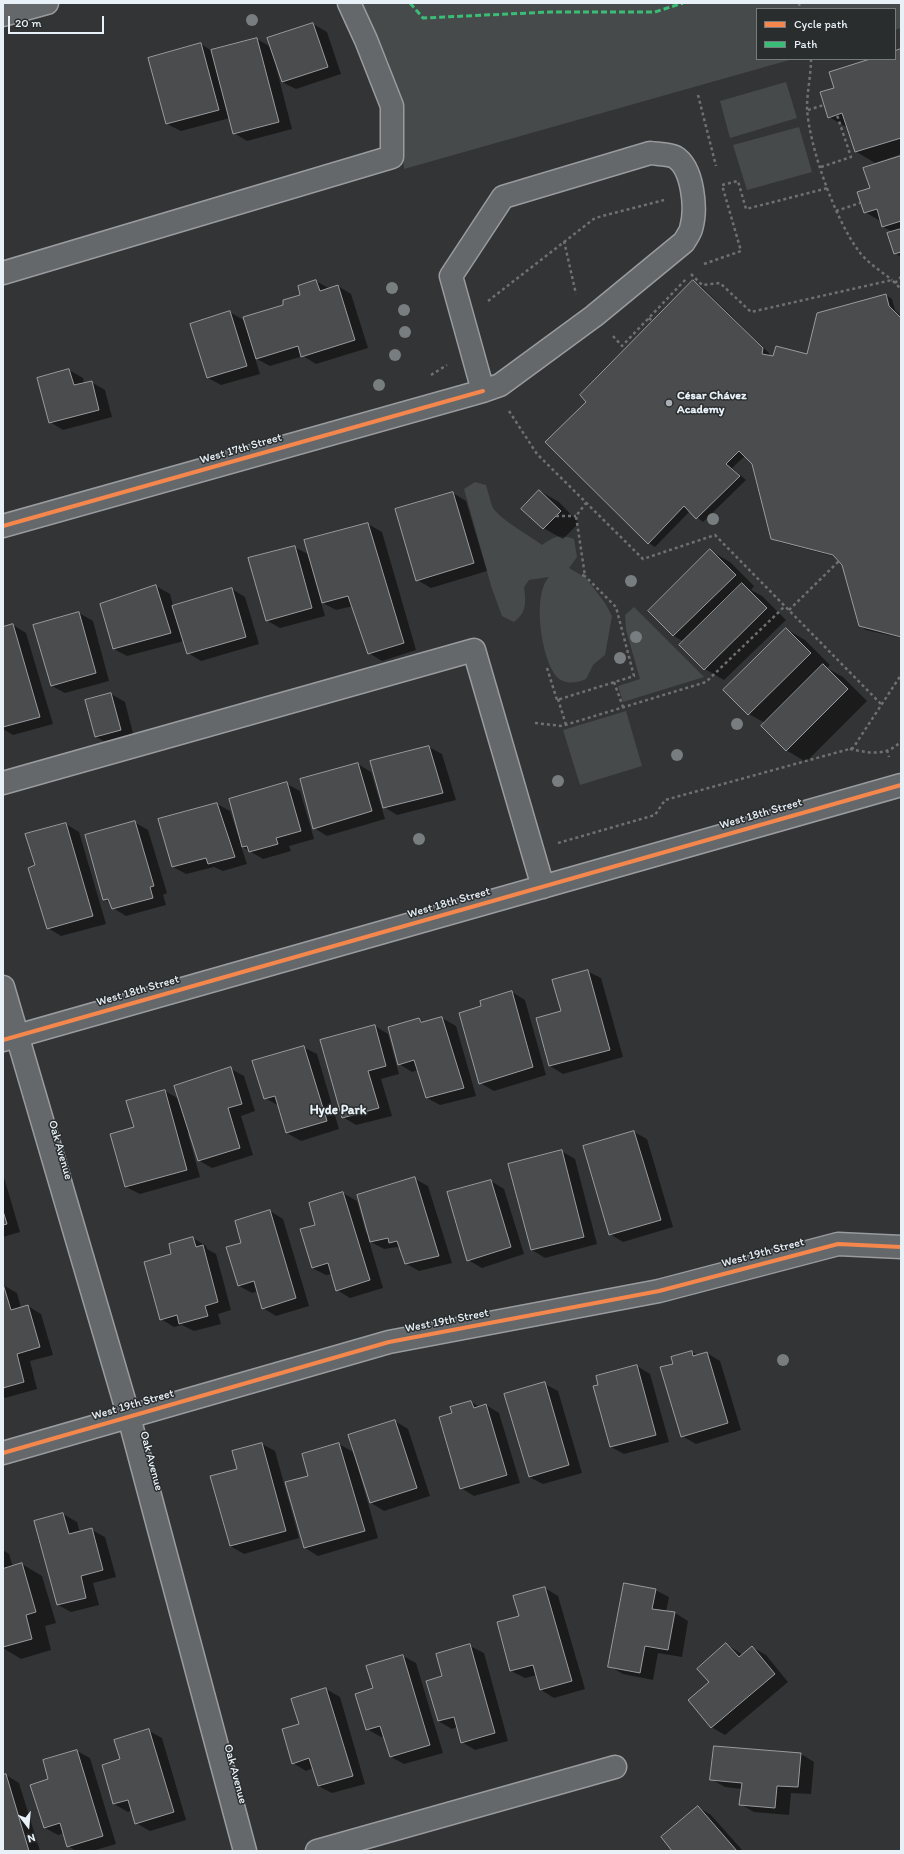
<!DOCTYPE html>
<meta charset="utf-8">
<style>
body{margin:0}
#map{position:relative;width:904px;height:1854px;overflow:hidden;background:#333435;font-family:Itim,sans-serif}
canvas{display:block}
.frame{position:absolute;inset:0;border:4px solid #e8f1f8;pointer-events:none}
.legend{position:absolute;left:756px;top:8px;width:140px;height:52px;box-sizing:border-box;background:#2a2d2e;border:1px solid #767b7f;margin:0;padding:5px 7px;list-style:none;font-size:12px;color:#e8f1f8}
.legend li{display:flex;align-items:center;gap:8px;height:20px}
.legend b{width:20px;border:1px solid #767b7f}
.north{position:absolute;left:8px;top:1806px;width:40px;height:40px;-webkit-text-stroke:3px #2a2d2e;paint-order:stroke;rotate:164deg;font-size:11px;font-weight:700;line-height:16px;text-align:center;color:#e8f1f8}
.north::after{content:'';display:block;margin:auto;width:14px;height:18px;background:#e8f1f8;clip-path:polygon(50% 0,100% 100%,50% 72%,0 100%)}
.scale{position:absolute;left:8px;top:16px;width:96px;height:18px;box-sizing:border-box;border:2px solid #e8f1f8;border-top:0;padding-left:5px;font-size:12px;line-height:14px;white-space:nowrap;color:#e8f1f8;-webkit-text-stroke:3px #2a2d2e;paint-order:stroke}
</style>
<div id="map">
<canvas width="904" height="1854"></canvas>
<div class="frame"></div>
<ul class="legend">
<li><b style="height:5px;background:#f5874c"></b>Cycle path</li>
<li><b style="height:5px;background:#3abd76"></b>Path</li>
</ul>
<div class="north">N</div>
<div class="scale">20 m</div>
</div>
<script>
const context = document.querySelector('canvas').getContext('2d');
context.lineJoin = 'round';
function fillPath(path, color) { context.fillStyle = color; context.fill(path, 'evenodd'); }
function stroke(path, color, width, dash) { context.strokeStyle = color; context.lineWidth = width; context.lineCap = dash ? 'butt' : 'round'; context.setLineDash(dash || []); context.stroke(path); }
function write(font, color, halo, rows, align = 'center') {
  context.font = font + ' Itim,sans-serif'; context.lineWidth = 3; context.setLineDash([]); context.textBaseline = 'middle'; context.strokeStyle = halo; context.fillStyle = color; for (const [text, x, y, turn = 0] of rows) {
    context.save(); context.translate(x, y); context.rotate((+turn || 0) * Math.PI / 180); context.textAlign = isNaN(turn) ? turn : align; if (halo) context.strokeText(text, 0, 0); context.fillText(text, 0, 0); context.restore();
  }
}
fillPath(new Path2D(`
 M 358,3 L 901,3 L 901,28 L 895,30 L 895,9 L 757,9 L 757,59 L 793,59 L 404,169 L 401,107 L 388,61 Z
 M 786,82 L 797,118 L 730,138 L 720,101 Z
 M 799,127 L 812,172 L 747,190 L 733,145 Z
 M 475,482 L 486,485 C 488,492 490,499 492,506 C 497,518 532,537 542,545 C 555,536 559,534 574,539 L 577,557 L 569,568 L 586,578 L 605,603 L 612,616 L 605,655 L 593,665 L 586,679 C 577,683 565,685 557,677 C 541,659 532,595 549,577 L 529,580 L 524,587 C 526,602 527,612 514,622 L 502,616 L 492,589 L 464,489 Z
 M 634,607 L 704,677 L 623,702 L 618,686 L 640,679 L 626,630 L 625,615 Z
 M 626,711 L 642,766 L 580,785 L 563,730 Z`), '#464a4b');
fillPath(new Path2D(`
 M 313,24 L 327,32 L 341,74 L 296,89 L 282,82 L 277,67 L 276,67 L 292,129 L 247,141 L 234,133 L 230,118 L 181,131 L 167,124 L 201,44 L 212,51 L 257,39 L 271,47 Z
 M 901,50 L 901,154 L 875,163 L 855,151 L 848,128 L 829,117 L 836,88 L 873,59 L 895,59 L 895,52 Z
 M 901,157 L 901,257 L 895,253 L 893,232 L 883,227 L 882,222 L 865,212 L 871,188 Z
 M 316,281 L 330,289 L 338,286 L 351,294 L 368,348 L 316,364 L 303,356 L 270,366 L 255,358 L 260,374 L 221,385 L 208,378 L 230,312 L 245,321 L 284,306 L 301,295 Z
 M 693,281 L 700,285 L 769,353 L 769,356 L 807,355 L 886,295 L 892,299 L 895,310 L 901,316 L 901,638 L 866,630 L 860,626 L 843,564 L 836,557 L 779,542 L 772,538 L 753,463 L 745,456 L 732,468 L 746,480 L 703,522 L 690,511 L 655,547 L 649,543 L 587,402 Z
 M 69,370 L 83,378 L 84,384 L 91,382 L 105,390 L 112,417 L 63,430 L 50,422 Z
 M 540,491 L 559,502 L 579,523 L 563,539 L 543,528 Z
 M 453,493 L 466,501 L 487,571 L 431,588 L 417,580 Z
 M 368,524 L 382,532 L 416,650 L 382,661 L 369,653 L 353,606 L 336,610 L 321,602 L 325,616 L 280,628 L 266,620 L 294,547 L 310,555 Z
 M 711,551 L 730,562 L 754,586 L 751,590 L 762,596 L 786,620 L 724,680 L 705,669 L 681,645 L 684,642 L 674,636 L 649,611 Z
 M 156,586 L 170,594 L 173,606 L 232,589 L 245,597 L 259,644 L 201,661 L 188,653 L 184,641 L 127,656 L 114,649 Z
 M 79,613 L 93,621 L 109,681 L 65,693 L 52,686 Z
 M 13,625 L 26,633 L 53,724 L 13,735 L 3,729 L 3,628 Z
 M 786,629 L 805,640 L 830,665 L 827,668 L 843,677 L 867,701 L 806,762 L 786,750 L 765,723 L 749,714 Z
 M 111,694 L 125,702 L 134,737 L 109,744 L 96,737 Z
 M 429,747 L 442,754 L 456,800 L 397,815 L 384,807 Z
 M 358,764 L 371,772 L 385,819 L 327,836 L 314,828 Z
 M 287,784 L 300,791 L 314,839 L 289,846 L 291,851 L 263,859 L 241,846 L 247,864 L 223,871 L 214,867 L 186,874 L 173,867 L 160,820 L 217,804 L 230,811 L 238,835 Z
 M 134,822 L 148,830 L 167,893 L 163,895 L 166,905 L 126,916 L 113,908 L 110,903 L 104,899 Z
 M 66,824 L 79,832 L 106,924 L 61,936 L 48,928 L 36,866 Z
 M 587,971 L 601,978 L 623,1057 L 563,1074 L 550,1066 L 537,1019 L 562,1012 Z
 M 512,992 L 525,1000 L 546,1075 L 494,1091 L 480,1083 Z
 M 442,1018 L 456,1026 L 476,1096 L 440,1105 L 427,1098 L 418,1070 L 412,1072 L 399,1064 L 419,1019 L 425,1022 Z
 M 375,1026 L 388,1034 L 399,1074 L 381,1079 L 392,1116 L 356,1125 L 343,1117 Z
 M 303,1047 L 317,1054 L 339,1129 L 301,1141 L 287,1133 L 279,1106 L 265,1098 Z
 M 231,1069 L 244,1076 L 255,1111 L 241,1116 L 253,1155 L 212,1168 L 198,1160 L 190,1133 L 188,1134 L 200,1177 L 140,1194 L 126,1187 L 111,1134 L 135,1128 L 165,1091 L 179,1099 Z
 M 634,1132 L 647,1139 L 673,1227 L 623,1242 L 610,1234 Z
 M 561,1151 L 575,1159 L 597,1244 L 545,1258 L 532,1250 Z
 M 3,1174 L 20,1232 L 3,1237 Z
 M 415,1179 L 428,1186 L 452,1263 L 419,1271 L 405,1263 L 401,1249 L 397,1247 L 384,1249 L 369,1241 L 383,1288 L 350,1298 L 337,1290 L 332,1274 L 326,1275 L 312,1268 L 316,1225 L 343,1193 L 357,1201 L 366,1233 L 368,1232 Z
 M 491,1181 L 504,1189 L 524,1254 L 482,1268 L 468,1260 Z
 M 270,1211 L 283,1219 L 309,1306 L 276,1316 L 263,1308 L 258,1291 L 252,1293 L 239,1286 L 243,1243 Z
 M 193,1238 L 206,1246 L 207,1249 L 216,1254 L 231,1310 L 218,1314 L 221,1324 L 194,1331 L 182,1325 L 174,1327 L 161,1319 Z
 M 3,1285 L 17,1293 L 21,1308 L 28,1306 L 41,1314 L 53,1355 L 30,1361 L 37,1389 L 5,1398 L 3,1397 Z
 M 692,1352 L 698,1355 L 707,1353 L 720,1361 L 741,1430 L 696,1444 L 682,1436 L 674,1364 Z
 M 637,1366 L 650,1374 L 669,1442 L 624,1454 L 611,1447 Z
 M 545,1384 L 558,1391 L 582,1473 L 543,1484 L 529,1477 Z
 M 471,1402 L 480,1407 L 486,1405 L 499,1413 L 520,1483 L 474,1496 L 461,1488 L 453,1414 Z
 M 395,1421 L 408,1429 L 430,1496 L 384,1511 L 371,1503 L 356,1458 L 355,1458 L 378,1538 L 318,1556 L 305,1548 L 310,1476 L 303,1454 L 339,1444 L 355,1453 Z
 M 262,1444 L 275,1451 L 299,1538 L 244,1554 L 230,1546 L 238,1470 Z
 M 63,1514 L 77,1522 L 80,1533 L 92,1530 L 105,1537 L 116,1577 L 93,1583 L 99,1605 L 71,1612 L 58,1605 Z
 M 3,1550 L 9,1554 L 13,1567 L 22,1564 L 42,1576 L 56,1623 L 45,1626 L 51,1650 L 21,1659 L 3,1648 Z
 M 545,1588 L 558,1596 L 585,1689 L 554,1698 L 541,1690 L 537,1675 L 525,1678 L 511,1671 L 520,1616 Z
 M 655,1590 L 669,1597 L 666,1612 L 675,1613 L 688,1621 L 682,1657 L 658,1653 L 653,1680 L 623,1674 L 609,1666 Z
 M 726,1644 L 743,1655 L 752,1647 L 766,1655 L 788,1682 L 725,1735 L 711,1727 L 710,1682 Z
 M 470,1646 L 484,1653 L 508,1741 L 475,1750 L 462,1742 L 457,1727 L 452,1729 L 438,1721 L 443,1677 Z
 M 403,1656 L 416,1663 L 443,1753 L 404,1764 L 391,1757 L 384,1736 L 381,1737 L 367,1729 L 374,1689 Z
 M 326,1689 L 340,1697 L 365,1784 L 332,1793 L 318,1786 L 313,1768 L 306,1771 L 293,1763 L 300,1725 Z
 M 149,1731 L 162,1738 L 186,1820 L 150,1831 L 136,1823 L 132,1810 L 128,1812 L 114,1804 L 103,1765 L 121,1760 Z
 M 77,1751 L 90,1758 L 116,1844 L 92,1851 L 76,1851 L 68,1846 L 64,1833 L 58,1835 L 45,1828 L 49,1780 Z
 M 801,1754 L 814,1762 L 811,1794 L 791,1793 L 789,1815 L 754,1812 L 740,1804 L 742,1789 L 725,1787 L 711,1779 Z
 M 6,1775 L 19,1783 L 40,1851 L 3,1851 L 3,1776 Z
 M 698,1807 L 711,1815 L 743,1851 L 674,1851 Z`), '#0007');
const building = new Path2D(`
 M 313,23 L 328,67 L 282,82 L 267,38 Z
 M 257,38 L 279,122 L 233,134 L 211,50 Z
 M 201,43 L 219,110 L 166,124 L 148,58 Z
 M 901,49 L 901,138 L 855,152 L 842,113 L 828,118 L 820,92 L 834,88 L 829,72 L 870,59 L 895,59 L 895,51 Z
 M 901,156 L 901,221 L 882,227 L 877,209 L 864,213 L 857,192 L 870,188 L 863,168 Z
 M 901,229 L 901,252 L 894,254 L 887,233 Z
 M 316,280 L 320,291 L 338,285 L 355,340 L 301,357 L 298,346 L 256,359 L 243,317 L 283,305 L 283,300 L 300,295 L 298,286 Z
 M 693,280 L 763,348 L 762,354 L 773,356 L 776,346 L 807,354 L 817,313 L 886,294 L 889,306 L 901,318 L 901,637 L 859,626 L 842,565 L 833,555 L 771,539 L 752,464 L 739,451 L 726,464 L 740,476 L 696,519 L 684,506 L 648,544 L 545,442 L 586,402 L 580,395 Z
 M 230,311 L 247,366 L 207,378 L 190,324 Z
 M 69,369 L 74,385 L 92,381 L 99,410 L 49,423 L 37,378 Z
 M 539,490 L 561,511 L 543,529 L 521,509 Z
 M 453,492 L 474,563 L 416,581 L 395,509 Z
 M 368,523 L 404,643 L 368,654 L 348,596 L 322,603 L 304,540 Z
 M 295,546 L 312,608 L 266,621 L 248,558 Z
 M 710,549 L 736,575 L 673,636 L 648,611 Z
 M 742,583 L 767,608 L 704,670 L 679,645 Z
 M 156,585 L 171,633 L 113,649 L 100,604 Z
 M 232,588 L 246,637 L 187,654 L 172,606 Z
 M 79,612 L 96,673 L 51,686 L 33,625 Z
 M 13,624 L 40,717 L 3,727 L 3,627 Z
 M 786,628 L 811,653 L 748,715 L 723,690 Z
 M 823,664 L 848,689 L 786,751 L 761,726 Z
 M 111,693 L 121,730 L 95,737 L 85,700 Z
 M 429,746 L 443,793 L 383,808 L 370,761 Z
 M 358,763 L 372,811 L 313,829 L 300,779 Z
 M 287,782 L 301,831 L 276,838 L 278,844 L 249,852 L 247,846 L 242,847 L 229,799 Z
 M 217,803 L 235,857 L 208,864 L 206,858 L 172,867 L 158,819 Z
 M 135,821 L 154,886 L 150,887 L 153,898 L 112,909 L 108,899 L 103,900 L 85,835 Z
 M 66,823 L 93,916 L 47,929 L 28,868 L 35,865 L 25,834 Z
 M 588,970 L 610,1050 L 549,1066 L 536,1018 L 561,1011 L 552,980 Z
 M 512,991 L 533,1067 L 479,1084 L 459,1013 L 481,1006 L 480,1001 Z
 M 442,1017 L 464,1088 L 426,1098 L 414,1060 L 398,1065 L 388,1027 L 419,1018 L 421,1022 Z
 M 375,1025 L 386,1066 L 368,1071 L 379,1108 L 342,1118 L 320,1040 Z
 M 304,1046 L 327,1121 L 286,1133 L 275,1096 L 264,1099 L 252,1061 Z
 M 231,1067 L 242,1104 L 228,1108 L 240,1148 L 198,1161 L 174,1086 Z
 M 165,1090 L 187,1170 L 125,1187 L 110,1134 L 134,1127 L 126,1101 Z
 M 634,1131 L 661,1220 L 609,1235 L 583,1146 Z
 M 562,1150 L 584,1237 L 531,1250 L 508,1164 Z
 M 415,1177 L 439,1256 L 405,1264 L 397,1241 L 389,1243 L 388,1238 L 370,1242 L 357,1195 Z
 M 491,1180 L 511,1247 L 467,1261 L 447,1192 Z
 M 343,1192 L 370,1280 L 336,1291 L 328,1263 L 312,1268 L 300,1229 L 315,1225 L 309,1203 Z
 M 270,1210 L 296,1298 L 262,1309 L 254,1281 L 238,1286 L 226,1247 L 241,1243 L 235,1221 Z
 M 3,1211 L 7,1224 L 3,1225 Z
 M 193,1237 L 196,1247 L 203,1245 L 218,1302 L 205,1306 L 208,1316 L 179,1324 L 177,1315 L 160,1320 L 144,1262 L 171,1254 L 169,1244 Z
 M 3,1284 L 11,1310 L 28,1305 L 40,1347 L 17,1354 L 24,1382 L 3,1388 Z
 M 692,1351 L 693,1356 L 707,1352 L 728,1423 L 681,1437 L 660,1367 L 673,1364 L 671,1357 Z
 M 637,1365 L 656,1435 L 610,1447 L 593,1386 L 598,1385 L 596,1376 Z
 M 545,1382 L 569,1465 L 529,1477 L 504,1394 Z
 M 471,1401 L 474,1408 L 486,1404 L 507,1475 L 460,1489 L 439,1417 L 452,1413 L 450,1407 Z
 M 395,1420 L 417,1488 L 370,1503 L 348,1435 Z
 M 262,1443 L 286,1531 L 230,1546 L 210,1476 L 237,1469 L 232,1451 Z
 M 339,1443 L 365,1531 L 304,1548 L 285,1482 L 308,1476 L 302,1454 Z
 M 63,1513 L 69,1534 L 92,1528 L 103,1570 L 81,1576 L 86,1598 L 57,1605 L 34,1521 Z
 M 22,1563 L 36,1612 L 26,1615 L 32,1639 L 3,1647 L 3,1569 Z
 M 624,1583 L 656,1589 L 652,1609 L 675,1612 L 668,1650 L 645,1646 L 640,1673 L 608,1667 Z
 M 545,1587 L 572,1681 L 540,1690 L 533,1665 L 510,1671 L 497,1622 L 519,1616 L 513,1596 Z
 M 726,1643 L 739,1657 L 752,1646 L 775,1674 L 711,1728 L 688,1700 L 709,1682 L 697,1669 Z
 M 470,1644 L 495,1733 L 461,1743 L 454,1717 L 438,1721 L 426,1681 L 442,1676 L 436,1654 Z
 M 403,1655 L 430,1745 L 390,1757 L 380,1726 L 366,1730 L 355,1694 L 373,1688 L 366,1666 Z
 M 326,1688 L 353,1776 L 318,1786 L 309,1758 L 292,1764 L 282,1729 L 299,1724 L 291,1699 Z
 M 149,1729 L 174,1812 L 135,1824 L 128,1800 L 113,1804 L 102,1765 L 120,1759 L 114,1740 Z
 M 714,1746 L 801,1753 L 798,1787 L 777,1786 L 775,1808 L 739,1805 L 742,1783 L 710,1780 Z
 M 77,1750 L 103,1836 L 67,1847 L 60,1823 L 44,1828 L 30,1785 L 48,1779 L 43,1760 Z
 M 6,1774 L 29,1851 L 3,1851 L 3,1775 Z
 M 698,1806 L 737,1851 L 672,1851 L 661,1837 Z`);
fillPath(building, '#4b4c4d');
stroke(building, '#999b9e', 1);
const minor = new Path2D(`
 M 3,15 L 47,3
 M 3,273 L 392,157 L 392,106 L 366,40 L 349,3
 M 3,526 L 483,391 L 500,385 L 594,316 L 684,242 C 686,238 690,233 691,229 C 697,209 693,168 675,157 C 669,154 657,154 650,153 L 503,197 L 451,276 L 483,391
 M 3,783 L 474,650 L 543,887
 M 3,987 L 129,1417 L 245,1851
 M 3,1040 L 901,785
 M 3,1453 L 389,1342 L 659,1291 L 838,1244 L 901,1247
 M 317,1851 L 615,1767`);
stroke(minor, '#999b9e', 25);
stroke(new Path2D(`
 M 799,3 L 800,9
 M 811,59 C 811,75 807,92 807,108 C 809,146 835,219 858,250 C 866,262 881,271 892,280
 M 698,95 L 716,166
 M 808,110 L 824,105
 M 821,167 L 851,157 L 837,115
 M 836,211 L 860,203
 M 564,241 L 576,294
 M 704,264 L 741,251 L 722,185 L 738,181 L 746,209 L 828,188
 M 691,274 L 702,285 L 720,283 L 751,312 L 892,280 L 901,289
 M 895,283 L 901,277
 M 488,301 L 595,218 L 664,200
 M 649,318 L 652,321
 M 613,336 L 622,346 L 687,278
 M 431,375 L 447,365
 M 509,411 L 537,454 L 643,559 L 715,535 L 881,704
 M 556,516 L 576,516
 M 582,575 L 585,576 L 576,516 L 586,503
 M 789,610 L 839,561
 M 547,668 L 557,700 L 634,676 L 616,607 L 585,576
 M 614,682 L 623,707
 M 558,699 L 566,725
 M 535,723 L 562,726 L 706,682 L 785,606
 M 850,749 C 869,753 887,757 901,741
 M 887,750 L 889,757
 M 558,843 L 655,815 L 665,800 L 853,748 L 901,675`), '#6e7071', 2.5, [3, 3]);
stroke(minor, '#64686b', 22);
stroke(new Path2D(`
 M 410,3 L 423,18 L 550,12 L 655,12 L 683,3`), '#3abd76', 3, [6, 3]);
stroke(new Path2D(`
 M 3,526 L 483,391
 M 3,1040 L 901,785
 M 3,1453 L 389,1342 L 659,1291 L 838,1244 L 901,1247`), '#f5874c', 4);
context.fillStyle = '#787d80';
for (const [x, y] of [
 [252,20],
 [392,288],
 [404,310],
 [405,332],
 [395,355],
 [379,385],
 [713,519],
 [631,581],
 [636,637],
 [620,658],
 [737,724],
 [677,755],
 [558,781],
 [419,839],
 [783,1360]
]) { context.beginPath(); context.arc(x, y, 6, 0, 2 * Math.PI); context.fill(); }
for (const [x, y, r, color] of [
 [669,403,4,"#a9afb4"]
]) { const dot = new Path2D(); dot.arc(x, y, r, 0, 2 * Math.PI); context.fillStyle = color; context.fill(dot); stroke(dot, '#2a2d2e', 1.5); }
write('bold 12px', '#e8f1f8', '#2a2d2e', [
 ["César Chávez",677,396],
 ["Academy",677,410]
], 'left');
write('12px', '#e8f1f8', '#2a2d2e', [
 ["West 17th Street",241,449,-16],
 ["West 18th Street",761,814,-16],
 ["West 18th Street",449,903,-16],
 ["West 18th Street",138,991,-16],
 ["Oak Avenue",60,1150,74],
 ["West 19th Street",763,1253,-15],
 ["West 19th Street",447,1321,-11],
 ["West 19th Street",133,1405,-16],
 ["Oak Avenue",151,1461,75],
 ["Oak Avenue",235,1774,75]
]);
write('bold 13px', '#e8f1f8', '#2a2d2e', [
 ["Hyde Park",338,1111]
]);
</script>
